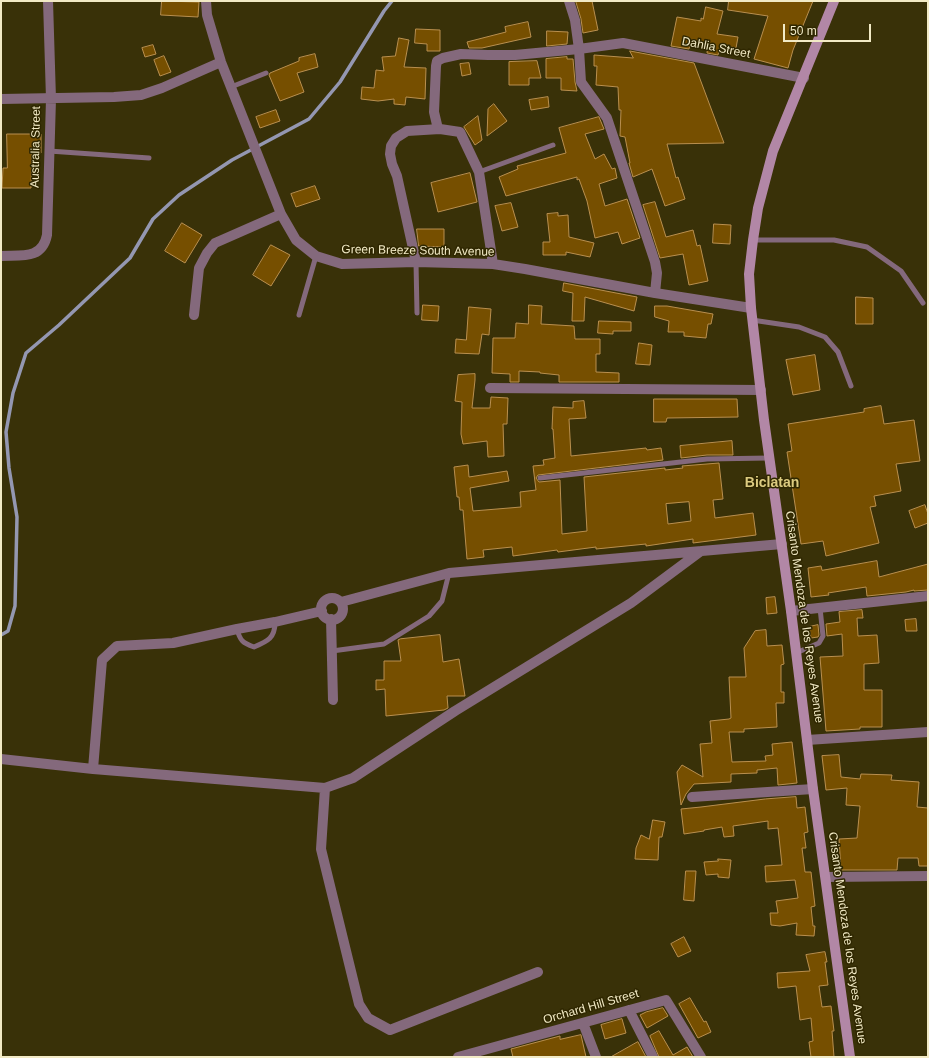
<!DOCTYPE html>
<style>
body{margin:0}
#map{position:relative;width:929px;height:1058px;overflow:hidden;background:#393108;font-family:Arial,sans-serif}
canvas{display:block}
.frame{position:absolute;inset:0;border:2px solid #f2eac5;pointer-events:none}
.scale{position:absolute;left:783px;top:24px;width:88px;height:18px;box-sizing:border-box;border:2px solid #f2eac5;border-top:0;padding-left:5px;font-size:12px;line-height:14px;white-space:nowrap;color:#f2eac5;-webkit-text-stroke:3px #2f2700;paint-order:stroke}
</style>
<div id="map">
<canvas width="929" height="1058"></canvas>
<div class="frame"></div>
<div class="scale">50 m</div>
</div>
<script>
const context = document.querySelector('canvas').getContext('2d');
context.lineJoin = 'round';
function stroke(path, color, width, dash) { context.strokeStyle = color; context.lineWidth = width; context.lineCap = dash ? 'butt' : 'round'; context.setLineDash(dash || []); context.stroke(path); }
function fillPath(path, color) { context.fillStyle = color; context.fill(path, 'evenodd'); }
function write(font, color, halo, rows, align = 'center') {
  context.font = font + ' Arial,sans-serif'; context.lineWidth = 3; context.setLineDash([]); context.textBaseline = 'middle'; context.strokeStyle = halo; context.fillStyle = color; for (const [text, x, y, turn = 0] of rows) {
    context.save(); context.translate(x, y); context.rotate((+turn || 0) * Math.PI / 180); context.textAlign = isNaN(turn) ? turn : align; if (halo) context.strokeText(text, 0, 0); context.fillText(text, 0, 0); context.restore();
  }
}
stroke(new Path2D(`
 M 1,635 L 8,631 L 15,606 L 17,517 L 9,468 L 6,432 L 13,393 L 26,353 L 59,325 L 130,258 L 153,219 L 179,195 L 232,160 L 309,119 L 340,82 L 384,11 L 392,1`), '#9497b1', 3.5);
const building = new Path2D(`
 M 162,1 L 199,2 L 198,17 L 161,15 Z
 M 576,1 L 592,1 L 598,30 L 583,33 L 581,19 Z
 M 729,1 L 813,1 L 793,50 L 788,68 L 754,59 L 768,16 L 728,10 Z
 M 706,7 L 723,11 L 717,34 L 738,37 L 736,48 L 720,45 L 718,55 L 707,53 L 708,44 L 691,41 L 689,49 L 671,46 L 677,17 L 701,21 L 701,18 L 703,19 Z
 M 528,22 L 531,37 L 482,48 L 469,48 L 467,42 L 506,32 L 505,27 Z
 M 416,29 L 440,30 L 440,51 L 427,51 L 427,44 L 415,43 Z
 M 547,31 L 568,32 L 567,44 L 547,46 Z
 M 399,38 L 409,40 L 404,67 L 426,68 L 425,99 L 406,97 L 405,105 L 394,104 L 394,99 L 378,101 L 361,99 L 362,87 L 374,88 L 376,70 L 384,71 L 382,57 L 395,56 Z
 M 153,45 L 156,54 L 145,57 L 142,48 Z
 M 630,51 L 694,63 L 724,143 L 667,144 L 676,178 L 678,177 L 685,199 L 665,206 L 652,169 L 633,177 L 629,163 L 630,163 L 625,137 L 620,136 L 621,110 L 619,110 L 618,87 L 596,85 L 597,66 L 594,66 L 594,55 L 633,58 Z
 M 315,54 L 318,67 L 297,73 L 304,92 L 280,101 L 269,75 L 270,73 L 299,61 L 299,58 Z
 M 164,56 L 171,72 L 160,76 L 154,60 Z
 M 567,57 L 567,59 L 573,59 L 575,82 L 577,91 L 561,90 L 561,78 L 546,78 L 546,59 Z
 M 537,61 L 541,78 L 529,78 L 529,85 L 509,85 L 509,62 Z
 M 469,63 L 471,74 L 462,76 L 460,64 Z
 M 548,97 L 549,107 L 531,110 L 529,100 Z
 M 494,104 L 507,121 L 487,136 L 488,109 Z
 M 276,110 L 280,121 L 260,128 L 256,117 Z
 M 478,116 L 482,140 L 475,145 L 464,127 Z
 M 599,117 L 604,129 L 585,134 L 595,159 L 604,154 L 612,169 L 615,168 L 617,178 L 599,184 L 605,206 L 627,199 L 640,238 L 622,244 L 618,232 L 595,238 L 587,201 L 579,179 L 577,180 L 577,177 L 506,196 L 499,177 L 518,169 L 517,166 L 566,153 L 559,128 Z
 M 7,134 L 41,134 L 41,153 L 32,153 L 31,188 L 2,188 L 3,168 L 7,168 Z
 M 470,173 L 477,202 L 438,212 L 431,183 Z
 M 315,186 L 320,199 L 296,207 L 291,194 Z
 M 655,202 L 666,237 L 693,230 L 697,246 L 700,245 L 708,281 L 689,285 L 683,254 L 660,258 L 643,205 Z
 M 511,203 L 518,227 L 502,231 L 495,206 Z
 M 558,213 L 558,216 L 568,215 L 569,237 L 594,243 L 590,257 L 566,252 L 566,255 L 543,255 L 543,242 L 550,242 L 547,214 Z
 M 182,223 L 202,235 L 185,263 L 165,251 Z
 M 714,224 L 731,225 L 730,244 L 713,243 Z
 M 417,229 L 444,229 L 444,247 L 419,246 Z
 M 271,245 L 290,255 L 271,286 L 253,275 Z
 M 564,283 L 637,297 L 634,311 L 585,297 L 584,321 L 572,321 L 573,293 L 563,291 Z
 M 856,297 L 873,298 L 873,324 L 856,324 Z
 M 423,305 L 439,306 L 438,321 L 422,320 Z
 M 529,305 L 542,306 L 541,324 L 574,326 L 575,339 L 600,339 L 600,354 L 596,354 L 596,372 L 619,373 L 619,382 L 559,382 L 559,375 L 540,373 L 540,372 L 519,371 L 519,382 L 510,382 L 510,374 L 492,373 L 493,338 L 515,338 L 516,323 L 528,324 Z
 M 655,306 L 667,306 L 713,314 L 711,324 L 708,324 L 706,338 L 684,336 L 684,332 L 668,332 L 669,321 L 655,317 Z
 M 469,307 L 491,309 L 489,335 L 482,334 L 479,354 L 455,353 L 456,339 L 466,340 Z
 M 599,321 L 631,322 L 631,331 L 613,331 L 613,334 L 598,333 Z
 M 639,343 L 652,345 L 650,365 L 636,364 Z
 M 815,355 L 820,390 L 793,395 L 786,360 Z
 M 475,374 L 475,380 L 472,408 L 490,408 L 491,397 L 508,398 L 507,424 L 503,424 L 504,456 L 488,457 L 487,441 L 463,444 L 461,434 L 462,402 L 455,401 L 458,375 Z
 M 654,399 L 737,399 L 738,417 L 667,418 L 666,422 L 654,422 Z
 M 584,401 L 586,418 L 569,419 L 571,456 L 646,448 L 647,450 L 661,448 L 663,460 L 538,475 L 536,478 L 539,482 L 560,480 L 562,534 L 587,531 L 584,477 L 665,468 L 665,470 L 683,468 L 682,466 L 719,463 L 723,499 L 713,500 L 715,518 L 753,513 L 756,535 L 693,543 L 693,539 L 646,546 L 646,544 L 596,549 L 596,547 L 558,552 L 557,550 L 513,556 L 512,547 L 483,550 L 484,557 L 467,559 L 463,510 L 460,510 L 459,497 L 457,497 L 454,467 L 468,465 L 469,477 L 507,471 L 509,481 L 470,488 L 473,511 L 521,507 L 520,492 L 536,490 L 533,466 L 544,465 L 543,460 L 555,458 L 553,429 L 552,429 L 553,407 L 573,408 L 573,402 ZM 689,502 L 691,521 L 668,524 L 666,504 Z
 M 881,406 L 884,424 L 914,420 L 920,461 L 896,464 L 901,491 L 874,496 L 876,506 L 870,507 L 879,543 L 826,556 L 823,541 L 801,544 L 787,452 L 792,451 L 788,424 L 864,412 L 864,409 Z
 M 732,441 L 733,455 L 707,455 L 681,458 L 680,446 Z
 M 925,505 L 928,514 L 928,523 L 915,528 L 909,511 Z
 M 877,561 L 879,577 L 928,564 L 928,590 L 914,591 L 914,590 L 906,592 L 867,596 L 866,587 L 828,593 L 829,595 L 811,597 L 808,568 L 821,566 L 822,570 Z
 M 775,597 L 777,613 L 767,614 L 766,598 Z
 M 862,610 L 863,618 L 857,618 L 858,636 L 877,635 L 879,663 L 864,664 L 864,690 L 882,690 L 882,727 L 860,727 L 860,729 L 826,731 L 820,657 L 843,656 L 842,634 L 827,636 L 826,624 L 840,622 L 839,612 Z
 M 916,619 L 917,631 L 906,631 L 905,620 Z
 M 818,625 L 819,635 L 818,637 L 811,638 L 809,627 Z
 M 766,630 L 767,646 L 782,645 L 784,664 L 781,665 L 781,692 L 784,692 L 784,703 L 776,703 L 777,727 L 744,729 L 744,732 L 729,732 L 732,762 L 766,761 L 765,756 L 773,755 L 772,744 L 792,742 L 797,783 L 778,785 L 777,768 L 757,770 L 757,773 L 731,774 L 731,782 L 694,784 L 686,794 L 681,805 L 677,772 L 682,765 L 703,777 L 700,744 L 712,743 L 710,721 L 729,719 L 731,718 L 729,677 L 746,677 L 744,648 L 755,631 Z
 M 440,635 L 443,662 L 459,659 L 465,696 L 447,696 L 448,708 L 444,710 L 386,716 L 385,689 L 376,690 L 376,680 L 384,680 L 384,661 L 401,661 L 398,640 L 400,639 Z
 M 839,755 L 841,777 L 860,779 L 861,774 L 892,775 L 891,780 L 919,782 L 917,807 L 928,808 L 928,866 L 919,866 L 918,858 L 898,858 L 897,870 L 841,870 L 839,839 L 857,838 L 860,806 L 846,805 L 847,788 L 826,790 L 822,756 Z
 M 796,797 L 797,808 L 805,807 L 808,832 L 804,833 L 806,848 L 802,848 L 805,872 L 811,872 L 815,906 L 811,907 L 813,926 L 815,926 L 814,936 L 796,935 L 797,923 L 780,926 L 771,925 L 770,913 L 778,913 L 776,901 L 798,898 L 795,880 L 766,882 L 765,866 L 782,865 L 778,828 L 768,829 L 768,821 L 733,826 L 734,836 L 724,837 L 722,827 L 704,830 L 704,831 L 684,834 L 681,809 L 701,807 L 765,799 Z
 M 653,820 L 665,822 L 662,837 L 659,837 L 658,860 L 635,859 L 636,848 L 641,835 L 649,839 Z
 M 718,859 L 731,860 L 729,878 L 718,877 L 718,874 L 706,875 L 704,862 L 718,861 Z
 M 686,871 L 696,871 L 694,901 L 684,900 Z
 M 684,937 L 691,951 L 678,957 L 671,944 Z
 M 825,952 L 827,962 L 825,962 L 828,985 L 819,986 L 822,1007 L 831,1006 L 834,1031 L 832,1031 L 834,1057 L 811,1057 L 809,1042 L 813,1041 L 811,1018 L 800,1020 L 796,986 L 778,988 L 777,973 L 810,971 L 806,955 Z
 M 690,998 L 704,1022 L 706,1021 L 711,1032 L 698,1038 L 679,1004 Z
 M 663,1008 L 668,1016 L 647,1028 L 640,1015 L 646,1012 Z
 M 622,1019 L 626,1033 L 605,1039 L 601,1025 Z
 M 659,1031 L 673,1055 L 687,1047 L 693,1057 L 659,1057 L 650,1036 Z
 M 581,1035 L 586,1057 L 513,1057 L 511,1049 L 560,1036 L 560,1039 Z
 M 638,1042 L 646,1057 L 611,1057 Z`);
fillPath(building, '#764f00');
stroke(building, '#b98f4f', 1);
stroke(new Path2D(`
 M 231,87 L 266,73
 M 49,151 L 149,158
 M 479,172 L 553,145
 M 753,240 L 834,240 L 867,247 L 901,271 L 923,303
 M 416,262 L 417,313
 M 299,315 L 316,256
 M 752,320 L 799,327 L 825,337 L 838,352 L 851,386
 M 540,478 L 707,459 L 769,458
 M 237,629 C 240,641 243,643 254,647 C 268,641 275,638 275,622
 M 332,651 L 384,644 L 429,616 L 442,601 L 449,573
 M 796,653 L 819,643 L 823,636 L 820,608`), '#84697c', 5);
stroke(new Path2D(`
 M 206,1 L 207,15 L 221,62 L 281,214 L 296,240 L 316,256 L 342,264 L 416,262 L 493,264 L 525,269 L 655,293 L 751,308
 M 569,1 L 575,20 L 579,49 L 581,82 L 607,118 L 655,262 L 657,273 L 655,293
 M 1,99 L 114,97 L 141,95 L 162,88 L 221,62
 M 438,129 L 434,112 L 436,66 L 437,61 L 443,58 L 461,54 L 488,55 L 515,55 L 579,49 L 623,43 L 804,78
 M 1,256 C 21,255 42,260 47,235 L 51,99 L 48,1
 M 416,262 L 397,176 L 392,164 L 390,154 L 391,146 L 396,138 L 407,131 L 440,129 L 460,132 L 479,172 L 493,264
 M 194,315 L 199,268 L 207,253 L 215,243 L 281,214
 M 490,388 L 761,390
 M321 609a11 11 0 1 1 22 0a11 11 0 1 1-22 0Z
 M 341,602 L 449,573 L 782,544
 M 791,611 L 928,596
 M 331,619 L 333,700
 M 807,740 L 928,732
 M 1,759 L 93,769 L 325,788 L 353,778 L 455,711 L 631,603 L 701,551
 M 93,769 L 102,660 L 117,646 L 173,643 L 237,629 L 275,622 L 322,611
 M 325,788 L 321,849 L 359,1004 L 368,1018 L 390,1030 L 538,972
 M 692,797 L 813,789
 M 826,877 L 928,876
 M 629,1010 L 653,1057
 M 583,1023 L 596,1057
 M 458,1057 L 666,1000 L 701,1057`), '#84697c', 10);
stroke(new Path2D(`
 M 834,1 L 773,151 L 758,208 L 753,240 L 749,274 L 751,308 L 764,420 L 791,611 L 813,789 L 850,1057`), '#b287a6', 10);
write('12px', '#f2eac5', '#2f2700', [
 ["Dahlia Street",716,48,11],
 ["Australia Street",36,147,-89],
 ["Green Breeze South Avenue",418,251,1],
 ["Crisanto Mendoza de los Reyes Avenue",804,617,82],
 ["Crisanto Mendoza de los Reyes Avenue",847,938,82],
 ["Orchard Hill Street",591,1007,-16]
]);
write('bold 14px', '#dccb80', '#2f2700', [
 ["Biclatan",772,483]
]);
</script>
